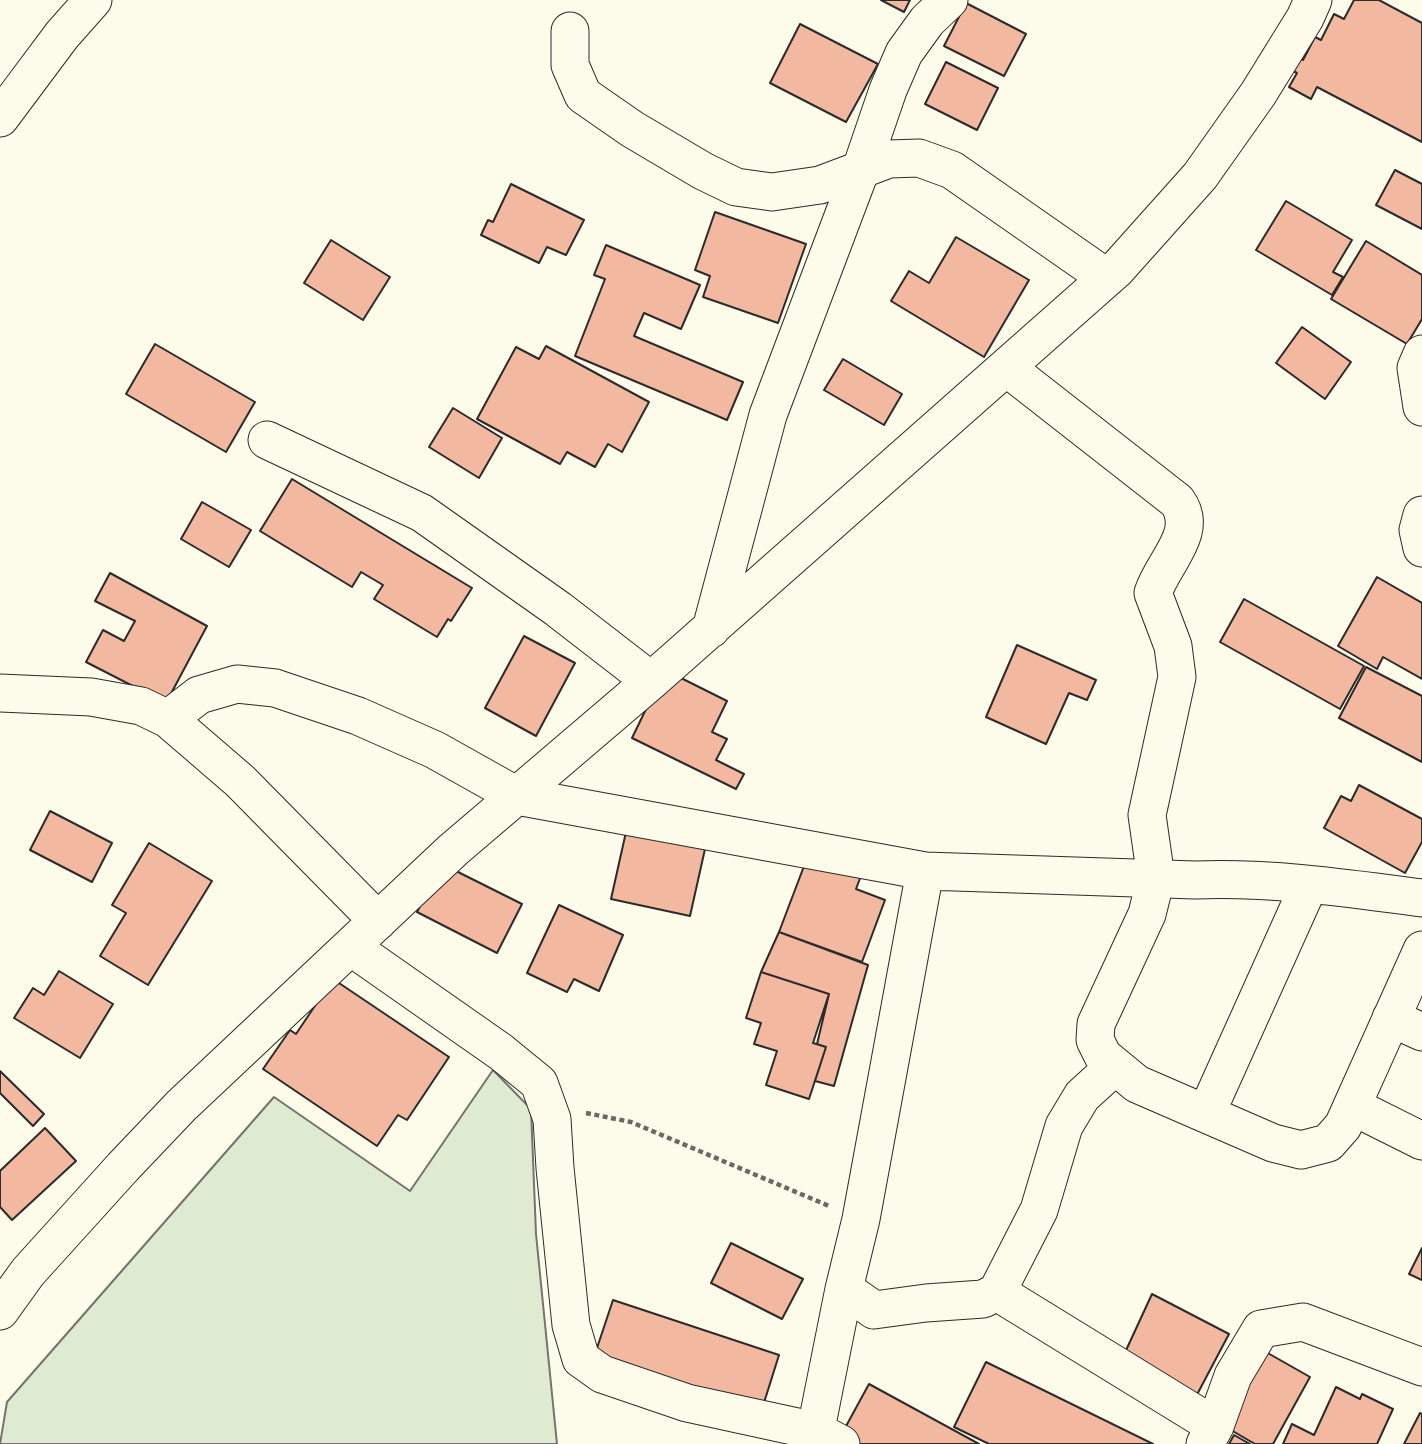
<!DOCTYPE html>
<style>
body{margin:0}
canvas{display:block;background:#fdfbea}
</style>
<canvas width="1422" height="1444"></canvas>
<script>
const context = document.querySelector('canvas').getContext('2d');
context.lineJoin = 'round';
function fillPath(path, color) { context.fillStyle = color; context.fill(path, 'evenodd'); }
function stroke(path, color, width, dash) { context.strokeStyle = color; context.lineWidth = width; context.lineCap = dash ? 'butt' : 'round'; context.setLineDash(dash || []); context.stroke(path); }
const green = new Path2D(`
 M 493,1070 L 531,1109 L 536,1234 L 557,1444 L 0,1444 L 7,1402 L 274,1097 L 410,1191 Z`);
fillPath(green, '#deebd1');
stroke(green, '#74746e', 2);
const building = new Path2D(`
 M 881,0 L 910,0 L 904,12 Z
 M 1354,0 L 1379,0 L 1422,23 L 1422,142 L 1317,87 L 1311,99 L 1289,87 L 1297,73 L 1284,66 L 1292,53 L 1303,60 L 1315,37 L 1321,40 L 1334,14 L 1344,19 Z
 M 966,3 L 1026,34 L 1004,76 L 944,46 Z
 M 800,24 L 878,64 L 846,122 L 770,83 Z
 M 946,62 L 998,88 L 977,130 L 925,104 Z
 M 1395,170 L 1422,184 L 1422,229 L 1376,205 Z
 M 511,184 L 584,220 L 566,255 L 547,247 L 539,263 L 481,235 L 488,220 L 493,222 Z
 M 1286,201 L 1352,240 L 1333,272 L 1343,277 L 1332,295 L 1256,250 Z
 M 715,212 L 806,244 L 778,323 L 703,297 L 710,276 L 695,270 Z
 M 956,237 L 1029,280 L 984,357 L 891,301 L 909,271 L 929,283 Z
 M 331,240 L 390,277 L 363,320 L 304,283 Z
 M 1366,241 L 1422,275 L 1422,319 L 1407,344 L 1331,299 Z
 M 606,245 L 700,285 L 681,329 L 644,313 L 634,336 L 743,382 L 727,420 L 575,356 L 605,279 L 594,275 Z
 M 1302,327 L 1351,362 L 1325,399 L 1276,363 Z
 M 155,344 L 255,402 L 226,452 L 126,394 Z
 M 546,346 L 649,402 L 622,452 L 608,444 L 595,467 L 567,452 L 560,464 L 477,419 L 516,347 L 539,359 Z
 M 843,359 L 902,394 L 884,425 L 824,390 Z
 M 453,408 L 502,438 L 479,478 L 429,447 Z
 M 292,479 L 472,588 L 451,621 L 448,619 L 437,637 L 374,599 L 383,585 L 361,572 L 352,587 L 260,531 Z
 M 202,502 L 251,530 L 229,567 L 181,539 Z
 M 110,573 L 207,626 L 166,703 L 86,662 L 103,630 L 124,641 L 135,621 L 95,601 Z
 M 1377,577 L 1422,603 L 1422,679 L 1383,657 L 1377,669 L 1338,646 Z
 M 1244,599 L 1364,666 L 1340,709 L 1220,642 Z
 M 524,636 L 575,663 L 536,736 L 485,708 Z
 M 1017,645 L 1096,680 L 1087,700 L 1069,693 L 1046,744 L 986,717 Z
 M 1366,667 L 1422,696 L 1422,762 L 1339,718 Z
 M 665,670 L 727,701 L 712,732 L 727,739 L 716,760 L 744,774 L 736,789 L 632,738 Z
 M 1359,785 L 1422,819 L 1422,842 L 1405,873 L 1324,828 L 1341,796 L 1351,801 Z
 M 50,811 L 112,843 L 92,882 L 30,850 Z
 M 626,832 L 705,849 L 690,916 L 611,899 Z
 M 149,843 L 212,881 L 148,985 L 100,956 L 126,913 L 112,905 Z
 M 809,853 L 862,873 L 856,889 L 885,900 L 862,962 L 779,932 Z
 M 442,864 L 522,904 L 497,953 L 417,912 Z
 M 559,905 L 623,935 L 599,991 L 574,979 L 567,992 L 527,973 Z
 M 779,932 L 868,965 L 834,1086 L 815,1081 L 826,1047 L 817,1044 L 829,994 L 761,972 Z
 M 59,971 L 113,1004 L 80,1058 L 14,1018 L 33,988 L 44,995 Z
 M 761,972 L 829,994 L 813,1043 L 826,1047 L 809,1099 L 766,1085 L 777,1051 L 754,1044 L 761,1023 L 746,1018 Z
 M 333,979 L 449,1057 L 407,1120 L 398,1115 L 377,1146 L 263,1069 L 290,1030 L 296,1034 Z
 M 0,1071 L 44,1114 L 33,1126 L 0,1093 Z
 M 45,1128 L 76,1161 L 12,1220 L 0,1207 L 0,1171 Z
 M 731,1243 L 803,1279 L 782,1319 L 711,1283 Z
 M 1422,1248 L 1422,1280 L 1409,1274 Z
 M 1152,1294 L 1229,1334 L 1191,1406 L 1122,1359 Z
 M 613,1300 L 779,1355 L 762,1409 L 595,1354 Z
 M 1266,1352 L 1310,1377 L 1273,1444 L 1255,1444 L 1224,1426 Z
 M 986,1362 L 1153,1444 L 989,1444 L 954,1427 Z
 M 869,1384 L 979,1444 L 849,1444 L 839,1439 Z
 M 1336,1387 L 1360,1399 L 1362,1394 L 1393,1409 L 1377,1444 L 1283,1444 L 1292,1424 L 1314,1435 Z
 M 1420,1413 L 1422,1414 L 1422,1444 L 1404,1444 Z
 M 1234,1435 L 1250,1444 L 1229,1444 Z`);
fillPath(building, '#f2b8a0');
stroke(building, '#2b2b2b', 2);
const minor = new Path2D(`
 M 570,31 L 570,65 L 583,95 L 632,129 L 703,171 L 736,187 L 772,192 L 820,185 L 889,159 L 919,158 L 952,170 L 1107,278
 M 0,118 L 62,35 L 93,0
 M 1422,354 L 1416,368 L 1422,407
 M 1007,368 L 1177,501 C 1200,532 1163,562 1153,593 L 1173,646 L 1177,677 L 1147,815 L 1156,878 L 1147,914 L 1096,1024 L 1095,1040 L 1103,1056 L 1137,1084 L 1273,1143 L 1301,1150 L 1328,1143 L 1343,1126 L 1422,950
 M 267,440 L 422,513 L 558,609 L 651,681
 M 1422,515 L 1418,530 L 1422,548
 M 711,629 L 768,415 L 861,169 L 888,90 L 904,53 L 927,21 L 949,0
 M 0,693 L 91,697 L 141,706 L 168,719 L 240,781 L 378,921
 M 168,719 L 199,695 L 237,684 L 275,688 L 358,716 L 435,750 L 517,796 L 925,871 L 1195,880 C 1270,877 1347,888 1422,898
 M 351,947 L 501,1052 L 539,1083 L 552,1119 L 555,1168 L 571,1325 L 581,1359 L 602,1374 L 687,1403 L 816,1431 L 841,1444
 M 1391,1018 L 1422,1032
 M 1352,1106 L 1422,1141
 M 1206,1114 L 1309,885
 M 844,1289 L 874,1310 L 926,1303 L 983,1299 L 997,1292 L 1039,1210 L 1064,1126 L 1082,1096 L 1115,1066
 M 997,1292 L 1215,1426
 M 0,1311 L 28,1272 L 123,1167 L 181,1106 L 453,850 L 651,681 L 1116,270 L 1200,176 L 1258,94 L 1305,18 L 1313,0
 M 813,1444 L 844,1289 L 861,1219 L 925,871
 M 1205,1444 L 1215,1426 L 1233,1376 L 1261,1329 L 1303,1322 L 1422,1367`);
stroke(minor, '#2b2b2b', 39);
stroke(new Path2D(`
 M 586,1113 L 631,1122 L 829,1206`), '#6a6964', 4.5, [5, 3.5]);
stroke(minor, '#fdfbea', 37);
</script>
